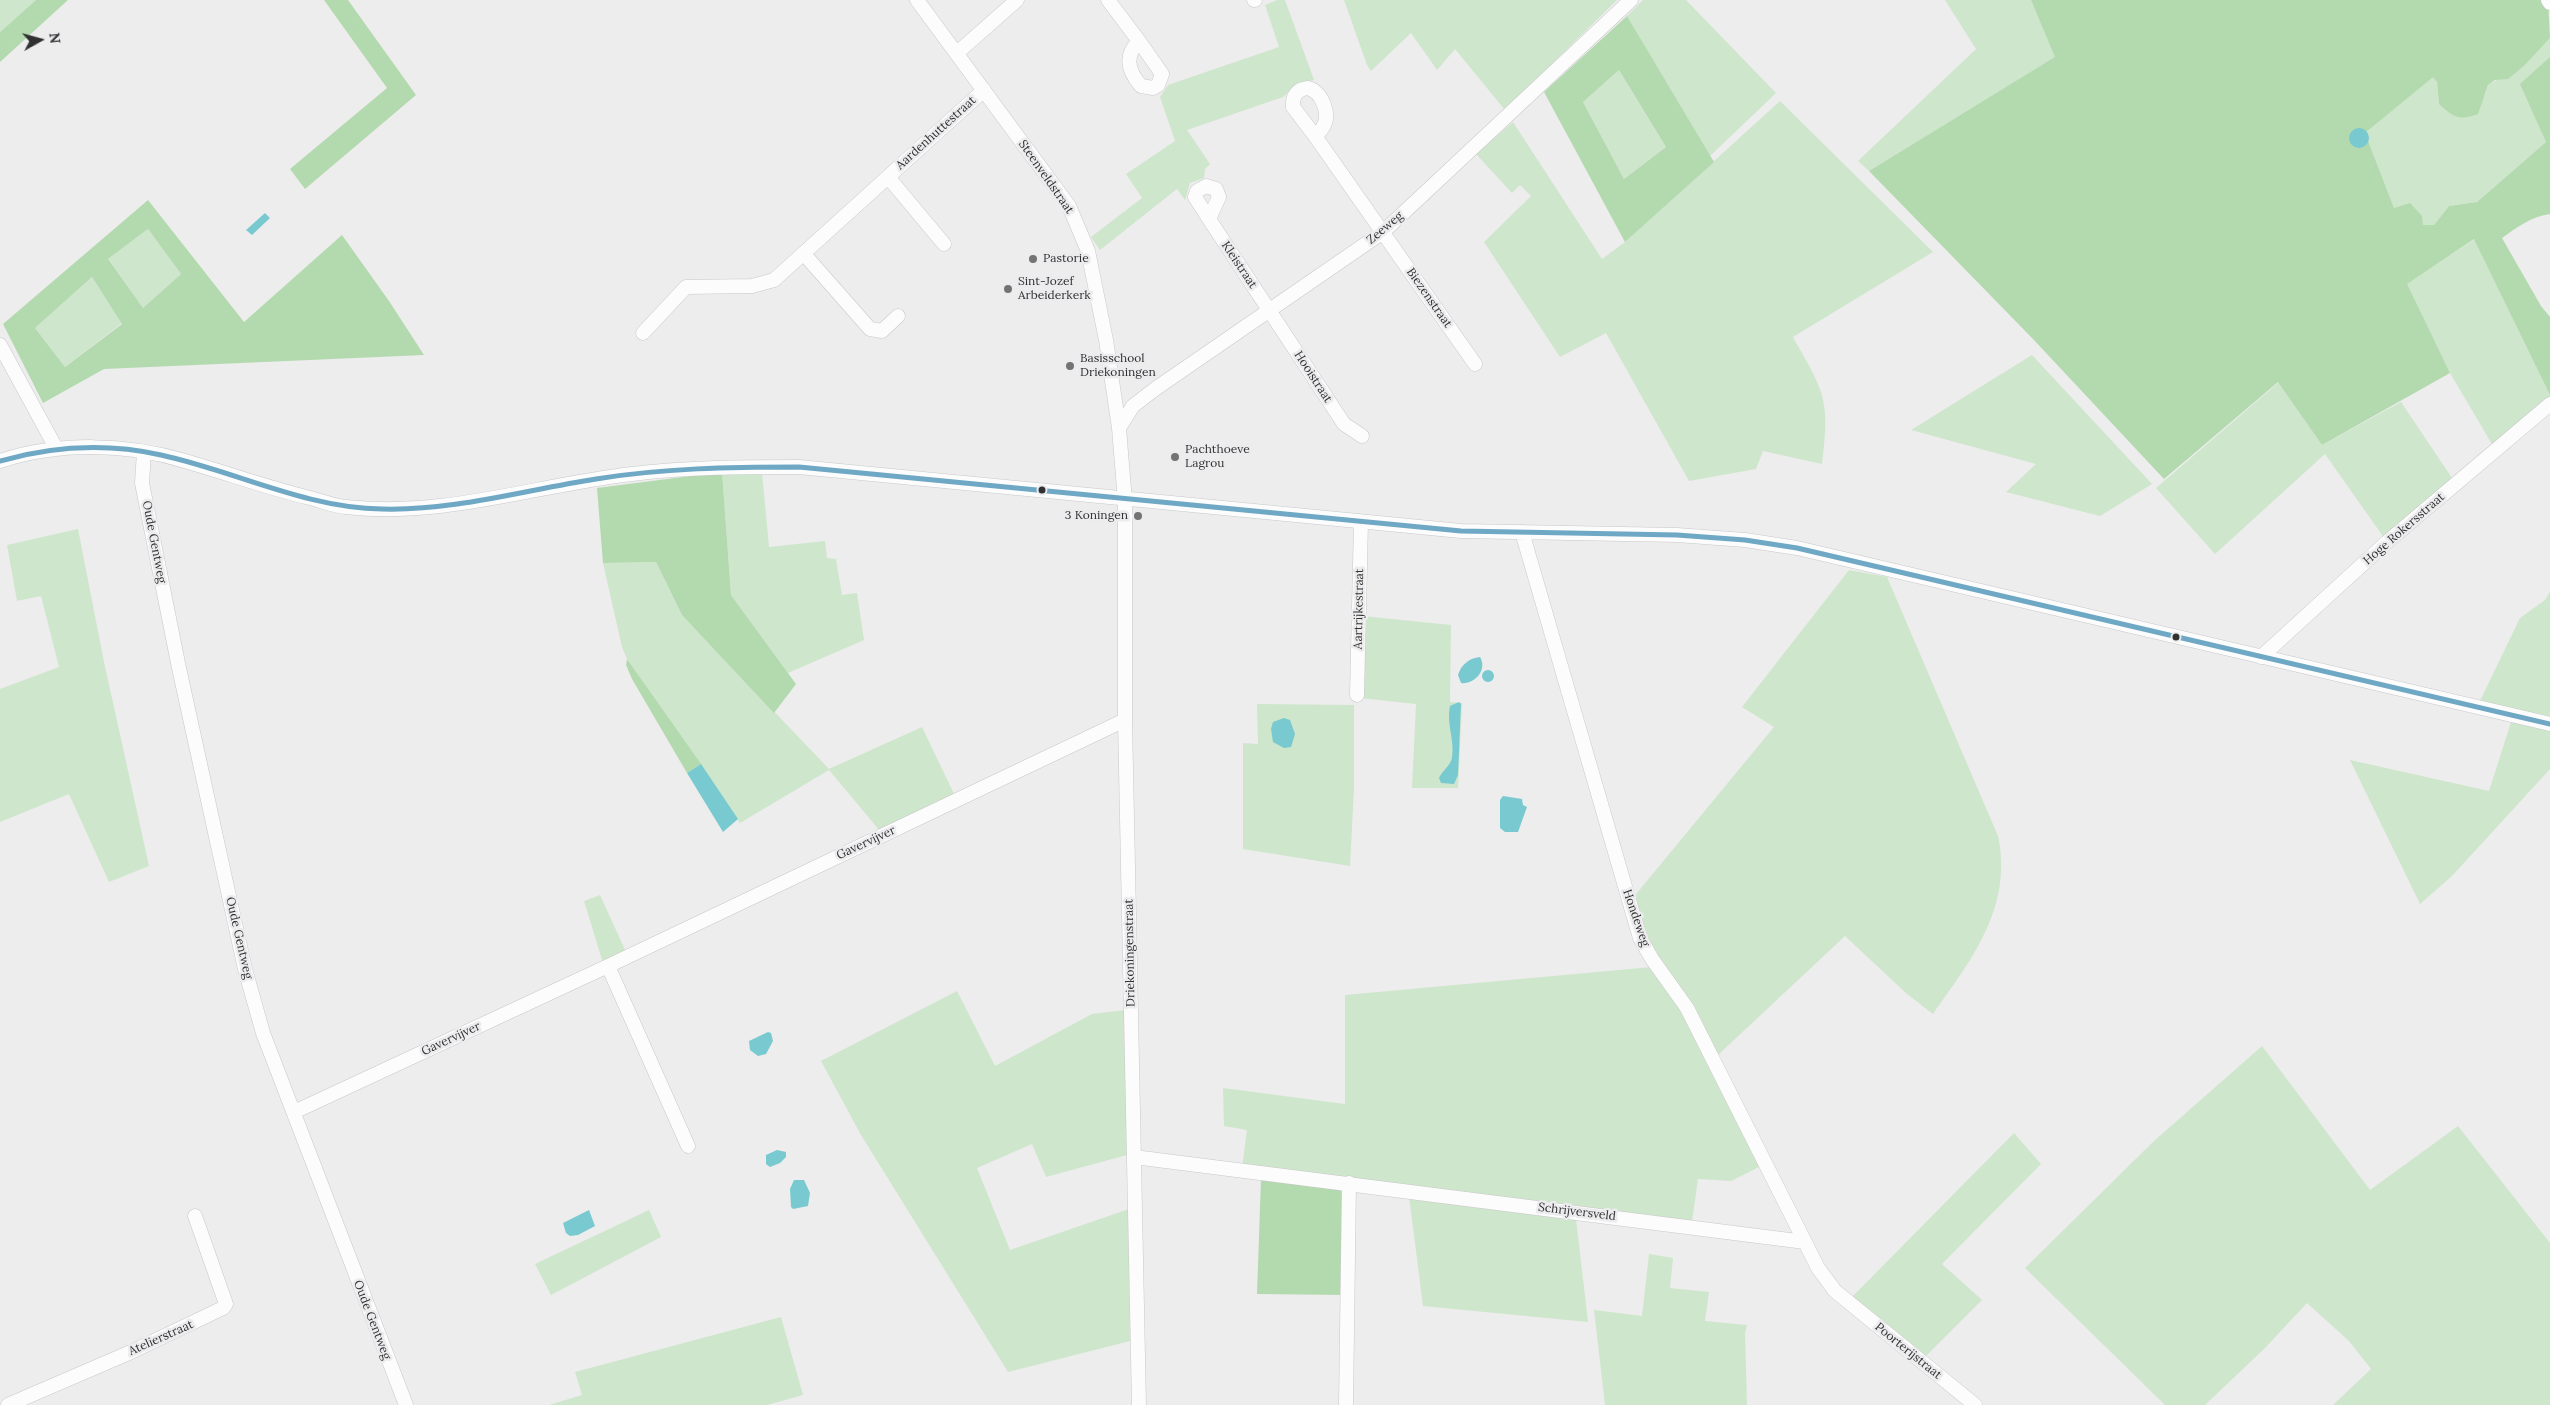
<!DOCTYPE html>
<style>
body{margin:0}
#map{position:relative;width:2550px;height:1405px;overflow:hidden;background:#ededed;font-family:Lora,serif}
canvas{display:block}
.north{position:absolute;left:15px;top:15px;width:50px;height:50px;-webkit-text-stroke:4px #ececee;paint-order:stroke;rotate:83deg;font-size:14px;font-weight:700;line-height:20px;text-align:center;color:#313132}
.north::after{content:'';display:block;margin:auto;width:18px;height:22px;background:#313132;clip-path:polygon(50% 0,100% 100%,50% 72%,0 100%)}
</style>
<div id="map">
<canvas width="2550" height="1405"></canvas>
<div class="north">N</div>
</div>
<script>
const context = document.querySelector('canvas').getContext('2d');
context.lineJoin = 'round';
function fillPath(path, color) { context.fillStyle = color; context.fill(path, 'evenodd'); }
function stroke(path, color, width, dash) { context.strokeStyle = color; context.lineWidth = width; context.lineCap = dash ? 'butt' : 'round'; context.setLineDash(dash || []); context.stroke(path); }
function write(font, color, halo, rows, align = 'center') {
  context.font = font + ' Lora,serif'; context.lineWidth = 5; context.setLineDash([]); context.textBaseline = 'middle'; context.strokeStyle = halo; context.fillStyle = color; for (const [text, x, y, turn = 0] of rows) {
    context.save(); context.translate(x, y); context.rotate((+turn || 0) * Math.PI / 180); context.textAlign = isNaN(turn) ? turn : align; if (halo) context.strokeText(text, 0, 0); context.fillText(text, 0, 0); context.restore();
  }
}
fillPath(new Path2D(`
 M 0,0 L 36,0 L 0,32 Z
 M 1277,0 L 1285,0 L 1314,80 L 1299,83 L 1283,97 L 1187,130 L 1210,164 L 1205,169 L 1204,178 L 1190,183 L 1185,200 L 1177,189 L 1100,250 L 1091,237 L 1142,198 L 1126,174 L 1175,141 L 1160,97 L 1168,85 L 1279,47 L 1265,5 Z
 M 1344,0 L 1617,0 L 1505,110 L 1455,49 L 1437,70 L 1411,33 L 1371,71 L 1367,65 Z
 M 1643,0 L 1686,0 L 1776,93 L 1710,156 L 1627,16 Z
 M 1945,0 L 2031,0 L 2056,57 L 1869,171 L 1858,161 L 1976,49 Z
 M 2550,38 L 2550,57 L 2542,65 L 2536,117 L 2546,142 L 2477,202 L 2449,206 L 2434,225 L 2423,225 L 2394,208 L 2365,133 L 2433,76 L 2437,82 L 2439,103 L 2484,97 L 2488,85 L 2525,65 Z
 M 1619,70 L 1666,147 L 1624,179 L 1583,102 Z
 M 1780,101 L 1933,252 L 1793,337 C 1804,358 1821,382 1824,405 C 1827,425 1824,445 1822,464 L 1763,451 L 1756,469 L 1689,481 L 1606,333 L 1560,357 L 1484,242 L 1531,196 L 1520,185 L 1512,193 L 1476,154 L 1513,122 L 1602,259 L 1625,242 Z
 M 148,229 L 181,274 L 143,308 L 108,259 Z
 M 2475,239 L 2550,395 L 2550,404 L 2496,451 L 2450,373 L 2406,284 Z
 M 92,277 L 122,323 L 65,367 L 35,328 Z
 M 2032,355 L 2152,484 L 2100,516 L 2006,492 L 2036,464 L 1911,430 Z
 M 2279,382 L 2322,445 L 2401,402 L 2456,484 L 2387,542 L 2325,454 L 2215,554 L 2156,488 Z
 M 722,472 L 762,473 L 769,547 L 825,541 L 827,558 L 836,559 L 842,595 L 857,593 L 864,640 L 788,673 L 731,595 Z
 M 78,529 L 104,662 L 149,866 L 109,882 L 69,794 L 0,822 L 0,689 L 59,667 L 41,596 L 17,601 L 7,545 Z
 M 656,562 L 682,615 L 829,769 L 922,727 L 955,796 L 880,831 L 829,770 L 740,823 L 627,659 L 622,647 L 603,563 Z
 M 1849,570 L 1887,577 L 1998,836 C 2013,907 1972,959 1933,1014 L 1907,994 L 1845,936 L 1718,1055 L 1689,999 L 1647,941 L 1632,899 L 1774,727 L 1742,707 Z
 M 2550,592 L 2550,769 L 2452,876 L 2420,904 L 2350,760 L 2489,791 L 2513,716 L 2477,707 L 2520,618 L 2545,600 Z
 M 1363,616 L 1451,625 L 1450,702 L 1462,703 L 1458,788 L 1412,788 L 1416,704 L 1360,698 Z
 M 1257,704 L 1354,705 L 1354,788 L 1350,866 L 1243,849 L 1243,743 L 1258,744 Z
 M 600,895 L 626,952 L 603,963 L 584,901 Z
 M 1652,967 L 1674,995 L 1763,1165 L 1731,1181 L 1698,1179 L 1692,1221 L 1242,1168 L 1247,1130 L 1224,1126 L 1223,1088 L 1345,1104 L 1345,995 Z
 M 957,991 L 995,1066 L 1092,1014 L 1126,1010 L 1127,1155 L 1046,1177 L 1032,1144 L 977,1168 L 1010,1250 L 1129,1209 L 1130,1341 L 1008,1372 L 861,1135 L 821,1061 Z
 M 2262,1046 L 2370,1190 L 2458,1126 L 2550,1243 L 2550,1405 L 2333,1405 L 2371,1369 L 2349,1341 L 2307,1303 L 2265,1348 L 2205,1405 L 2165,1405 L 2025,1268 L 2154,1141 Z
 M 2014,1133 L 2041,1164 L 1942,1264 L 1982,1300 L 1923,1359 L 1851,1298 Z
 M 1409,1196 L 1576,1219 L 1588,1322 L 1423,1306 Z
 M 649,1210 L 661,1237 L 551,1295 L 535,1264 Z
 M 1649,1254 L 1673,1258 L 1670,1288 L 1709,1292 L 1705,1321 L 1747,1325 L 1745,1333 L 1747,1405 L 1605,1405 L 1594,1310 L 1642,1316 Z
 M 781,1317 L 803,1395 L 767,1405 L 549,1405 L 582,1395 L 575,1372 Z`), '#cee6cb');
fillPath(new Path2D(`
 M 36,0 L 68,0 L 0,62 L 0,32 Z
 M 324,0 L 348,0 L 416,95 L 305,189 L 290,169 L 387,88 Z
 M 2031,0 L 2548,0 L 2550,38 L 2525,65 L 2508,79 L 2495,80 L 2488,85 L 2478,114 C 2459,121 2453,117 2439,104 L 2437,82 L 2433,77 L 2365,133 L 2394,208 L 2410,203 L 2422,216 L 2423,225 L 2434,225 L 2449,206 L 2477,202 L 2546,142 L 2520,84 L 2550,57 L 2550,214 C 2532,216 2516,228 2502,238 L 2541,306 L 2550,317 L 2550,395 L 2474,239 L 2407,284 L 2450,373 L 2322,445 L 2278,382 L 2164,479 L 2033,339 L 1869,171 L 2055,57 Z
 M 1627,16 L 1714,162 L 1625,242 L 1544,92 ZM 1619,70 L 1666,147 L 1624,179 L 1583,102 Z
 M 148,200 L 244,322 L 342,235 L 389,301 L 424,355 L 104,369 L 43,403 L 3,324 ZM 148,229 L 181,274 L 143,308 L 108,259 ZM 92,277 L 122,324 L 65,367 L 35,328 Z
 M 722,472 L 731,595 L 796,684 L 774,713 L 682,615 L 656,562 L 603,563 L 597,488 Z
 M 627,659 L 701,764 L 687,773 L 632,679 L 626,665 Z
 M 1261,1179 L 1347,1189 L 1344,1295 L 1257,1294 Z`), '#b3d9ae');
fillPath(new Path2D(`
 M2349 138a10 10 0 1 1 20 0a10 10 0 1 1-20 0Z
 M 265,213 L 270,218 L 252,235 L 246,230 Z
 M 1480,657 C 1488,670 1474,685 1461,683 L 1458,675 C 1461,665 1469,658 1480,657 Z
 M1482 676a6 6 0 1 1 12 0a6 6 0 1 1-12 0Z
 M 1459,702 L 1461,704 L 1458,775 L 1454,784 L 1441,783 L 1439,778 C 1442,771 1451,765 1452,758 C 1455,740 1446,724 1450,706 Z
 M 1284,718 L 1290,720 L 1295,734 L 1291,747 L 1284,748 L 1273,742 L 1271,729 L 1273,722 Z
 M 701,764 L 738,819 L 723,832 L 687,773 Z
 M 1503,796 L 1522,799 L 1523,805 L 1527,807 L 1518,832 L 1505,832 L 1500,828 L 1500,800 Z
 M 768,1032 L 771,1033 L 773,1041 L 766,1054 L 758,1056 L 750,1050 L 749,1041 Z
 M 777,1150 L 786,1152 L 786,1157 L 780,1163 L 770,1167 L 766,1164 L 766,1155 Z
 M 794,1180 L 804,1180 L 810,1193 L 808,1206 L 793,1209 L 791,1207 L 790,1189 Z
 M 589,1210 L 595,1226 L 578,1235 L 570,1236 L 566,1233 L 563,1223 Z`), '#78c9d0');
const minor = new Path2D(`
 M 917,0 L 1069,206 L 1088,251 L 1106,340 L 1119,428 L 1125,501 L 1125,720 L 1139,1405
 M 1108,0 L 1139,41
 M 1254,0 L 1255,0
 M 2548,0 L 2550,3
 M 1139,41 L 1162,74 L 1158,85 L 1153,88 L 1141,86 C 1128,71 1124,56 1139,41 Z
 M 957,53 L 1017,0
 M 1308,88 C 1322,92 1331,114 1323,127 C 1322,130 1317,134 1315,136 L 1293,107 C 1292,96 1297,89 1308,88 Z
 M 1315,136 L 1475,364
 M 888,177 L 944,244
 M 1209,219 L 1195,197 L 1197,191 L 1206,186 L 1216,189 L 1219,197 L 1209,219 L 1344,424 L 1362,436
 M 804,254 L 870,329 L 882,331 L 898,316
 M 643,333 L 686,287 L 752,286 L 774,280 L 984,90
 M 0,345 L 56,448
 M 1119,428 L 1133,406 L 1155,389 L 1383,232 L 1631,0
 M 144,452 L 142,483 L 179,668 L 245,969 L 263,1033 L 406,1405
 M 0,461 C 59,442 126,443 185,461 C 227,473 268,488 310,498 C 322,501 334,506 346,507 C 444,518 536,485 632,474 C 688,467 744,467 799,467 L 1461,531 L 1677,535 L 1745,540 L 1797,548 L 2550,724
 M 1522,532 L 1640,938 L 1652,959 L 1687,1008 L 1818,1268 L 1835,1291 L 1975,1405
 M 2261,657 L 2387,542 L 2550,404
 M 1357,695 L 1361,522
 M 608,966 L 688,1146
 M 294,1112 L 608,966 L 1125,720
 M 1134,1157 L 1805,1242
 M 8,1405 L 131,1352 L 223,1308 L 226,1304 L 195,1216
 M 1346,1405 L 1349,1183`);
stroke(minor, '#c8c8c8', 15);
stroke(minor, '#fcfcfc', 14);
stroke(new Path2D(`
 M 0,461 C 53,446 107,443 161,455 C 235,471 305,508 382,509 C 454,511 525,490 596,479 C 663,468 731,467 799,467 L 1461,531 L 1677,535 L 1745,540 L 1797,548 L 2550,724`), '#6ea8c4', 5);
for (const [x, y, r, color] of [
 [1033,259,5,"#737373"],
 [1008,289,5,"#737373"],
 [1070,366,5,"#737373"],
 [1175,457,5,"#737373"],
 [1042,490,4.5,"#313132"],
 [1138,516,5,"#737373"],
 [2176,637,4.5,"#313132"]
]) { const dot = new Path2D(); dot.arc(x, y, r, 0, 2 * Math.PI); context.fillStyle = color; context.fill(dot); stroke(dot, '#ececee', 2); }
write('12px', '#313132', '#ececee', [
 ["Aardenhuttestraat",936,133,-42],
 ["Steenveldstraat",1046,177,55],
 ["Zeeweg",1385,228,-40],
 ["Kleistraat",1239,265,56],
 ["Biezenstraat",1429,298,55],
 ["Hooistraat",1313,377,57],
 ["Hoge Rokersstraat",2404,529,-41],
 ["Oude Gentweg",154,542,79],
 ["Aartrijkestraat",1359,609,-89],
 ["Gavervijver",866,843,-25],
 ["Hondeweg",1636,918,71],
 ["Oude Gentweg",239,938,77],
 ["Driekoningenstraat",1130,953,-91],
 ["Gavervijver",451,1039,-25],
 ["Schrijversveld",1577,1212,7],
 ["Oude Gentweg",372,1320,69],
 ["Atelierstraat",161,1338,-24],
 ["Poorterijstraat",1908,1351,39]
]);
write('12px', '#313132', '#ececee', [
 ["Pastorie",1043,259],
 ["Sint-Jozef",1018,282],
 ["Arbeiderkerk",1018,296],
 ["Basisschool",1080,359],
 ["Driekoningen",1080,373],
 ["Pachthoeve",1185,450],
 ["Lagrou",1185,464],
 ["3 Koningen",1128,516,"right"]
], 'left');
</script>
